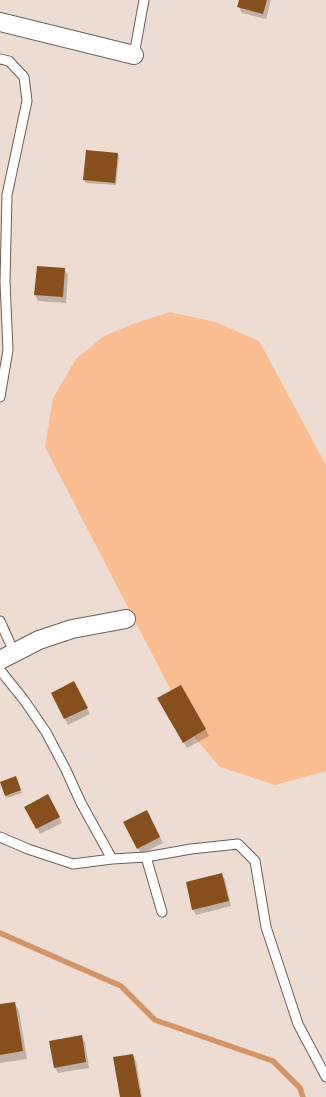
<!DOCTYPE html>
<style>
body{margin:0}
canvas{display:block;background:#eddcd1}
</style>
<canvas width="326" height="1097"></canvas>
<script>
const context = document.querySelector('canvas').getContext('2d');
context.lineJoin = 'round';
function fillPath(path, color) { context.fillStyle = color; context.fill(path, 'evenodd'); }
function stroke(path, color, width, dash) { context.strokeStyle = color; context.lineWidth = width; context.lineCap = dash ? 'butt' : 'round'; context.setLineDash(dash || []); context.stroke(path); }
fillPath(new Path2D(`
 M 170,312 L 215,322 L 259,341 L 326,465 L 326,771 L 275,785 L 220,767 L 196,739 L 45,447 L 53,398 L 76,359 L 104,336 L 136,323 Z`), '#fabd92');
fillPath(new Path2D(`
 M 240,0 L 271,0 L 266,19 L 242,13 L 239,7 Z
 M 117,154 L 119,156 L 116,185 L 86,183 L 84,180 Z
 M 64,269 L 68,275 L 66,303 L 38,301 L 35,295 Z
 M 180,686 L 209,736 L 187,748 L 159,699 Z
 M 77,688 L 90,714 L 68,725 L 52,693 Z
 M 17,780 L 22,793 L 7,798 L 1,782 Z
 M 51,801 L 62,823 L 40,834 L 26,807 Z
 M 150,817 L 163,843 L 141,854 L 138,848 Z
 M 221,874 L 225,879 L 231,906 L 196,915 L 193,909 Z
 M 14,1003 L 19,1011 L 27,1059 L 0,1063 L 0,1005 Z
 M 82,1037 L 85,1042 L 89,1068 L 58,1073 L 55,1068 Z
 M 133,1055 L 136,1061 L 142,1097 L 121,1097 Z`), '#0003');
stroke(new Path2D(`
 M 0,933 L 121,986 L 155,1020 L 273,1061 L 300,1088 L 303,1097`), '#d39466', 5.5);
fillPath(new Path2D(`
 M 239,0 L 267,0 L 263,14 L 237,7 Z
 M 86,150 L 118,153 L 115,183 L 83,180 Z
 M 37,266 L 65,268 L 63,297 L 34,295 Z
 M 74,681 L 88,708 L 64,719 L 51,693 Z
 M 181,685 L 206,729 L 183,743 L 157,698 Z
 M 16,776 L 21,790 L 5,796 L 0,782 Z
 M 48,794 L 60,817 L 36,829 L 24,807 Z
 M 147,810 L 160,837 L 137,849 L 123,822 Z
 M 222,873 L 229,901 L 192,910 L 186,882 Z
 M 15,1002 L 23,1051 L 0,1055 L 0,1004 Z
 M 82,1035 L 86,1062 L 54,1068 L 49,1041 Z
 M 133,1054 L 141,1097 L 120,1097 L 113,1057 Z`), '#874e1e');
const lane = new Path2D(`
 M 134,55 L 144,0
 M 0,59 L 9,61 L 24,77 L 27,101 L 7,195 L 5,282 L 8,350 L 0,397
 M 0,621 L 14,652
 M 0,670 L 24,700 L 46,732 L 66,770 L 81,803 L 112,859
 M 0,837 L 28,849 L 73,864 L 112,859 L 146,857 L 162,912
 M 146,857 L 191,849 L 238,844 L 255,861 L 266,927 L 298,1024 L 326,1077`);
const street = new Path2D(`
 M 0,22 L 134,55
 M 0,660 L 39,640 L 72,629 L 126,619`);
stroke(lane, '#6e5f55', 11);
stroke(street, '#6e5f55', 20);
stroke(lane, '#fff', 9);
stroke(street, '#fff', 18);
</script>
